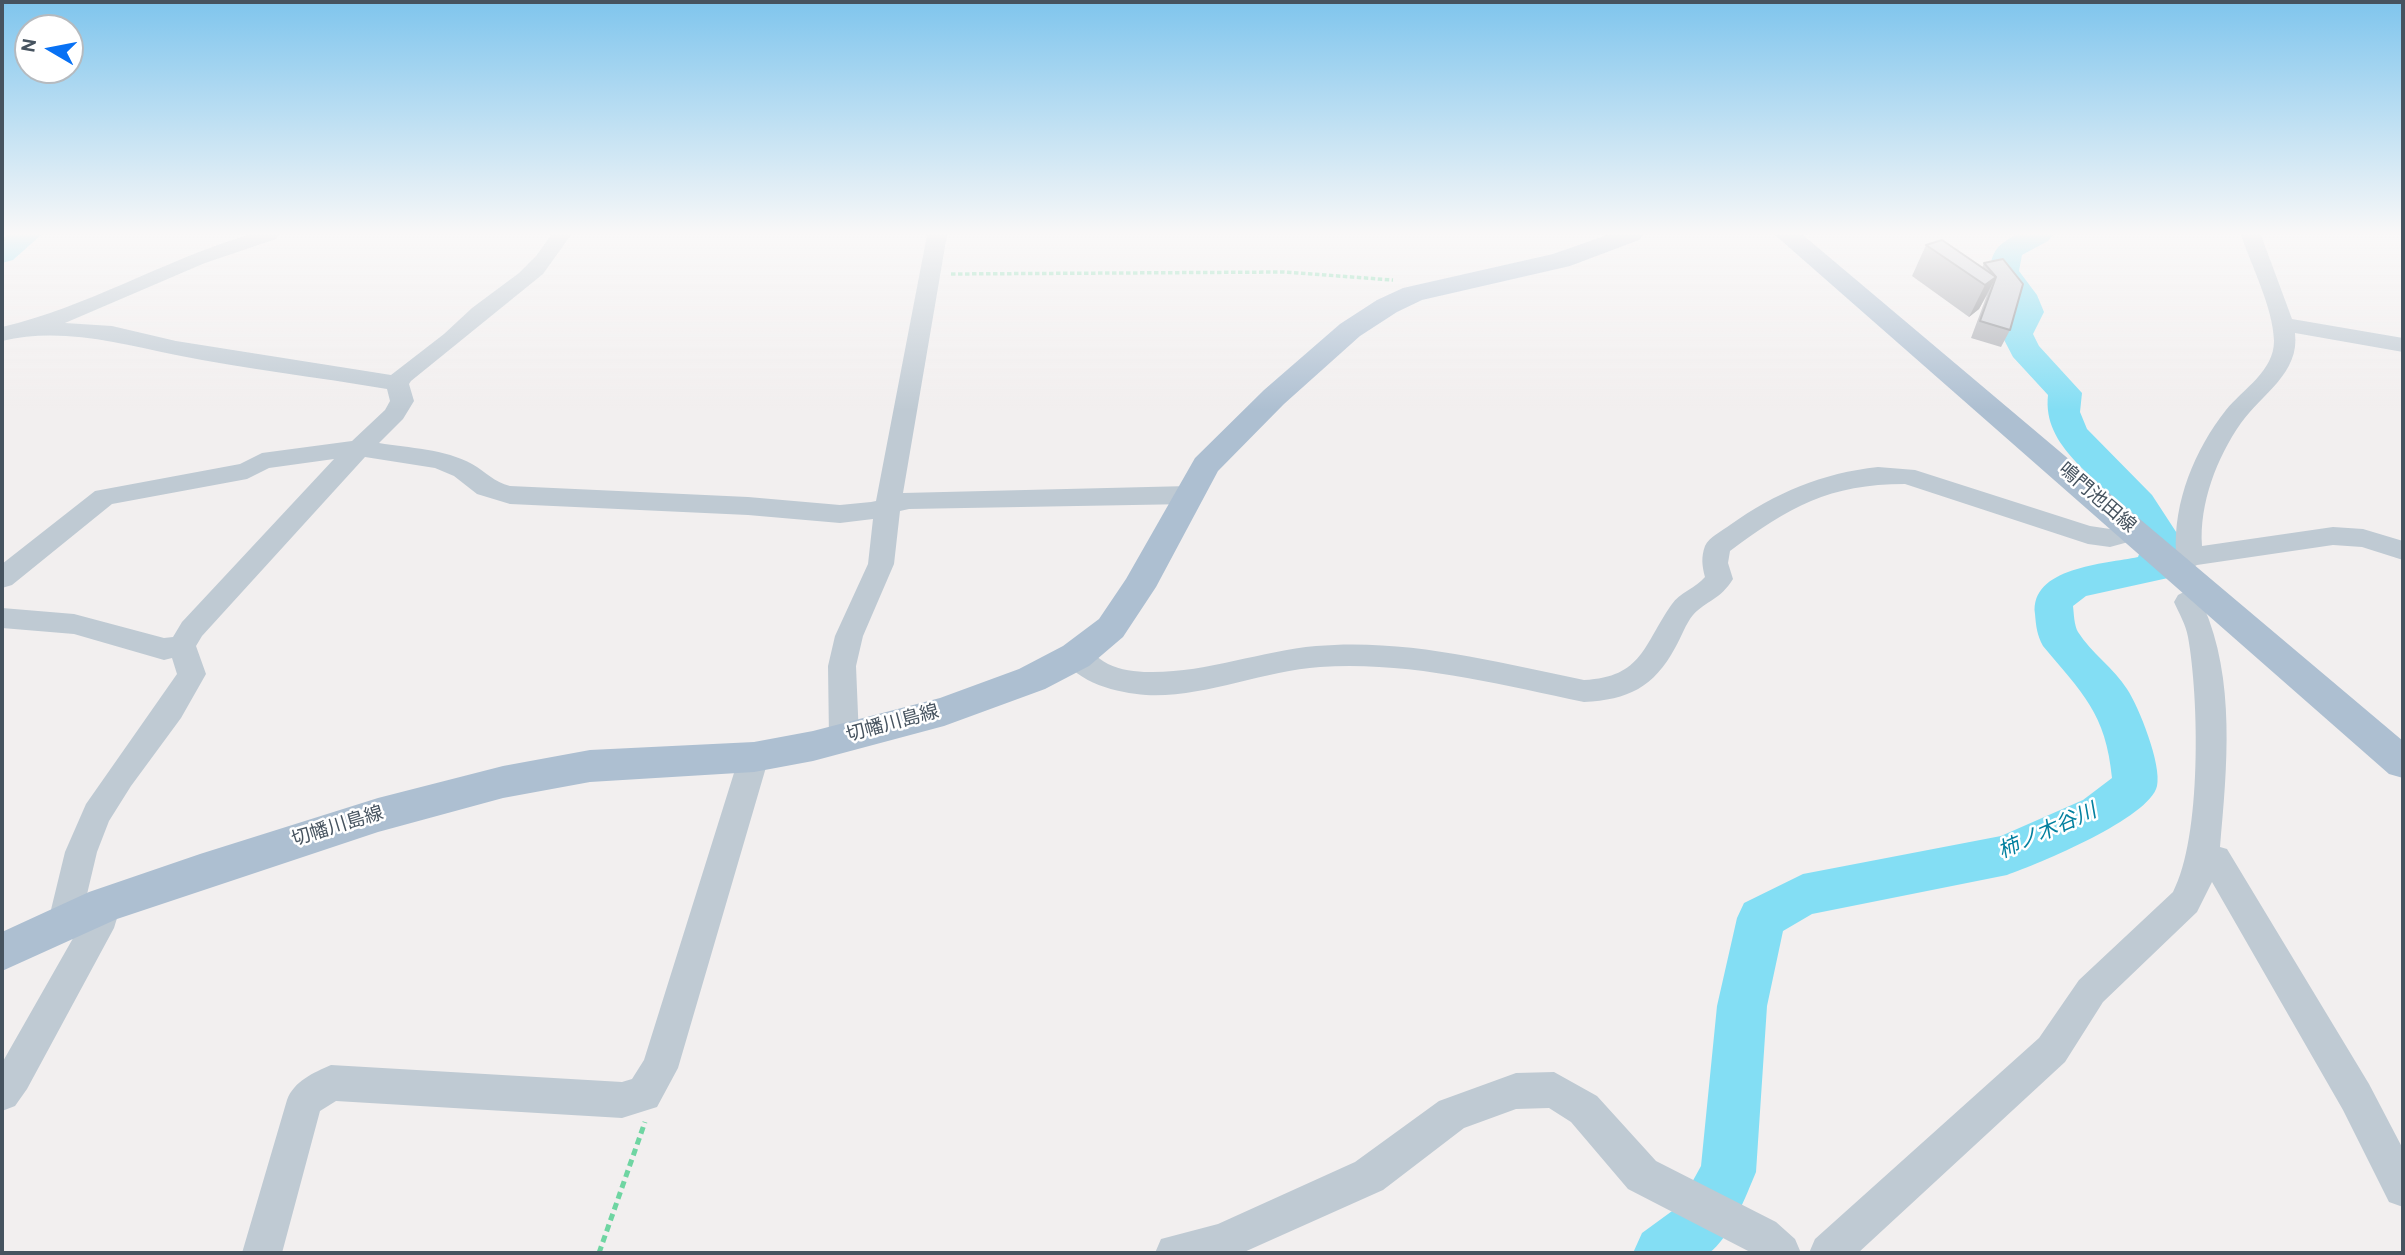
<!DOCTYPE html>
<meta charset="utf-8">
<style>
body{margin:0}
#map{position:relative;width:2405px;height:1255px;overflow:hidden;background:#f2efef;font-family:Overpass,sans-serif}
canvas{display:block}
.frame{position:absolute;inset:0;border:4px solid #46535f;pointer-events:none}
.north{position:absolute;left:14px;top:14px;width:70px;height:70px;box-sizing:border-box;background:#fff;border:2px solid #b5babf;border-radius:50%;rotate:280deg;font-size:19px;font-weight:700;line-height:28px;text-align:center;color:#46535f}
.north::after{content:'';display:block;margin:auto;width:24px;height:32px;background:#0871f4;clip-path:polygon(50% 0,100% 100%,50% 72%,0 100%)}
</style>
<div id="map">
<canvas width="2405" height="1255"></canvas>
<div class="frame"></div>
<div class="north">N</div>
</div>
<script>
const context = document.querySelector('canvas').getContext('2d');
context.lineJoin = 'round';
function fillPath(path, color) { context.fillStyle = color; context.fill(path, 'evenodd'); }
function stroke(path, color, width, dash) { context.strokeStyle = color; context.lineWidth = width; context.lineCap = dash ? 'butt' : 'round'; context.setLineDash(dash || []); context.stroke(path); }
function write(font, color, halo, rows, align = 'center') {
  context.font = font + ' Overpass,"Noto Sans JP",sans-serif'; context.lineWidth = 5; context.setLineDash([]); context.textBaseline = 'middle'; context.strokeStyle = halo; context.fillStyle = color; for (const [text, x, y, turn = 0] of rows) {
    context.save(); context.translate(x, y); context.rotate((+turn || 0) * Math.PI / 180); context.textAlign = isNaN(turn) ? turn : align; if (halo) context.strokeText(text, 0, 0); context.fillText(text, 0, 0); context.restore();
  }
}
fillPath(new Path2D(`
 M 8,235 L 41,235 L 13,260 L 2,263 L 2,239 Z
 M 2016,235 L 2053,235 L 2048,241 L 2022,255 L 2019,271 L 2037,295 L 2044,312 L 2033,334 L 2039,346 L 2082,393 L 2080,412 L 2087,429 L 2152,495 L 2182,541 L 2168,578 L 2086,596 L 2073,606 C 2074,614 2074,625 2078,632 C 2091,653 2114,668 2127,689 C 2139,707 2162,765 2157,786 C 2150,818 2038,864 2007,875 L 1812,914 L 1783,931 L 1767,1006 L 1756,1172 C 1746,1196 1730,1238 1709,1253 L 1633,1253 L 1642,1233 L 1679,1206 L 1701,1166 L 1717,1006 L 1737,918 L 1744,903 L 1803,874 L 2001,836 L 2083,800 L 2112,778 C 2106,713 2082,693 2043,646 C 2037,635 2036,626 2035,614 C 2030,567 2105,564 2138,557 L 2144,541 C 2138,532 2133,522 2126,513 C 2098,476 2042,448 2048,395 L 2013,357 L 2001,334 L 2012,312 L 2005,295 L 1989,271 C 1993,250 1997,245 2016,235 Z`), '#83def4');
stroke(new Path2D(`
 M 2,241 L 9,235
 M 951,274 L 1284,272 L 1393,280`), '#6fd5a2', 3.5, [4.5, 2.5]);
stroke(new Path2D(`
 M 599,1253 L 645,1122`), '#6fd5a2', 5, [7, 4.5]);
fillPath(new Path2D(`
 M 248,235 L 279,235 L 276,239 L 205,263 L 65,323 L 112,326 L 176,341 L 391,375 L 444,334 L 472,308 L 519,273 L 536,256 L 551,235 L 571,235 L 543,274 L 411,381 L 409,384 L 414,401 L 403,419 L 379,443 C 409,448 445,449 472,464 C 486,472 494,482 510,486 L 748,497 L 840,505 L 871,502 L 876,501 L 927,235 L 947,235 L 903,493 L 1189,486 L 1198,489 L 1202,495 L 1198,501 L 1189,504 L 909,509 L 900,511 L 894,564 L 863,636 L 856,666 L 859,738 L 855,746 L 844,750 L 833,746 L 829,738 L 828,666 L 835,636 L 868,564 L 873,519 L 840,523 L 748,515 L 510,504 L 477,494 L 454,476 L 435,468 L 365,457 L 202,636 L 196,646 L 206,674 L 181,718 L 131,786 L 109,821 L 97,852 L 79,928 L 92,895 L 104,890 L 116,895 L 121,905 L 114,928 L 27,1089 L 15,1106 L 2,1111 L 2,1063 L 76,933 L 65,937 L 53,933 L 48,922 L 65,852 L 86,804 L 177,674 L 172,658 L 164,660 L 74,634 L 2,628 L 2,608 L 74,614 L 164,638 L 173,637 L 182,622 L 334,459 L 269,468 L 247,479 L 112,504 L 12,585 L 2,588 L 2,564 L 95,491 L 240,464 L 262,453 L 352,441 L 385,410 L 390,401 L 387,389 C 317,377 245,369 176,355 C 118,343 60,327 2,341 L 2,327 C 88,307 164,260 248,235 Z
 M 2241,235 L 2261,235 L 2292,319 L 2403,338 L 2403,352 L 2295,333 C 2300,373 2262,394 2241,423 C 2217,457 2199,504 2202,546 L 2333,527 L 2363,529 L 2403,541 L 2403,560 L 2362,547 L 2333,545 L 2197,565 L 2174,577 L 2165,574 L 2161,567 L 2165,560 L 2176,553 C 2173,502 2195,449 2226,410 C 2243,389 2274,371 2274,341 C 2273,307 2252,268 2241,235 Z
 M 1878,467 L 1915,470 L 2090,526 L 2110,529 L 2134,523 L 2143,526 L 2147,532 L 2143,538 L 2110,547 L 2088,544 L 1905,484 C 1829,484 1789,507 1730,551 L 1728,563 L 1733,579 C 1720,600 1707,600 1693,615 C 1686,623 1681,638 1675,648 C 1654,687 1628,700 1584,702 C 1497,684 1409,661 1320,667 C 1262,671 1204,698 1146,695 C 1118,693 1076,683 1062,656 L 1066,648 C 1085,642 1092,655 1108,664 C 1120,670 1136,672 1149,672 C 1206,673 1260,651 1316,646 C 1406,638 1497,662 1584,680 C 1643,677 1643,645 1672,604 C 1679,593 1696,588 1705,577 C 1702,566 1701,557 1705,546 C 1709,537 1722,531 1730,525 C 1775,493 1822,473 1878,467 Z
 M 2203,582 L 2213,585 L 2217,592 L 2213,599 L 2203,605 C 2236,679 2227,768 2220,847 L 2227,849 L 2369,1084 L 2403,1149 L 2403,1207 L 2389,1202 L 2343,1110 L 2212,882 L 2197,912 L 2103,1002 L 2065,1062 L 1858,1253 L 1809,1253 L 1815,1239 L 2039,1038 L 2079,980 L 2173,892 C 2202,837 2199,698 2188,637 C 2186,625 2179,613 2174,602 L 2178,595 Z
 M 754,745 L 765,748 L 769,757 L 678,1068 L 657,1107 L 622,1118 L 336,1101 L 320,1111 L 282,1253 L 242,1253 L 287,1100 C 294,1081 313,1073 331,1065 L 622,1082 L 632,1079 L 644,1060 L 739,757 L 743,748 Z
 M 1554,1072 L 1597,1096 L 1656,1161 L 1776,1222 L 1795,1239 L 1801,1253 L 1752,1253 L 1628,1189 L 1571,1122 L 1549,1108 L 1516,1109 L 1464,1128 L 1383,1190 L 1242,1253 L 1155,1253 L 1161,1239 L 1218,1224 L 1355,1162 L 1439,1101 L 1516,1073 Z`), '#bfcad3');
fillPath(new Path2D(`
 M 1607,235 L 1643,235 L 1639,240 L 1570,266 L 1422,300 L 1397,312 L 1360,336 L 1284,404 L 1218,471 L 1156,587 L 1123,637 L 1089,666 L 1045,689 L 944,726 L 813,761 L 754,772 L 590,782 L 503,798 L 378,832 L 117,919 L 2,971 L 2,932 L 89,892 L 200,854 L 378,798 L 503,766 L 590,750 L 754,742 L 813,731 L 940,698 L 1019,669 L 1063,646 L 1099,619 L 1126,579 L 1195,458 L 1264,390 L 1340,324 L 1377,300 L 1403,288 L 1553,254 Z
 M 1775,235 L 1803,235 L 2403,741 L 2403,778 L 2389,774 Z`), '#adbfd1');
fillPath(new Path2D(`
 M 1926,245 L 1982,268 L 1984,263 L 2003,259 L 2010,330 L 2001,347 L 1971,338 L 1987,295 L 1979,309 L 1969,317 L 1912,276 Z`), '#afb1b7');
fillPath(new Path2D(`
 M 1996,277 L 1979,309 L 1969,317 L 1985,285 Z`), '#8e9095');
const building = new Path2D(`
 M 1942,240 L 1996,277 L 1985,285 L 1926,245 Z
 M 2003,259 L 2023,284 L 2010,330 L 1980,321 L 1996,277 L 1984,263 Z`);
fillPath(building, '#cbced5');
stroke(building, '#8e9095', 2);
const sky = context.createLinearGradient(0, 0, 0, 410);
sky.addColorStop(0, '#7fc5ed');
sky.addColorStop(0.57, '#f9f8f8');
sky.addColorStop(1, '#f9f8f800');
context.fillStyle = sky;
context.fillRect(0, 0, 2405, 410);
write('19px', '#46535f', '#fff', [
 ["鳴門池田線",2096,499,41],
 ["切幡川島線",893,725,-15],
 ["切幡川島線",338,828,-17]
]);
write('italic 21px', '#03809f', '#fff', [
 ["柿ノ木谷川",2048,833,-24]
]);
</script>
